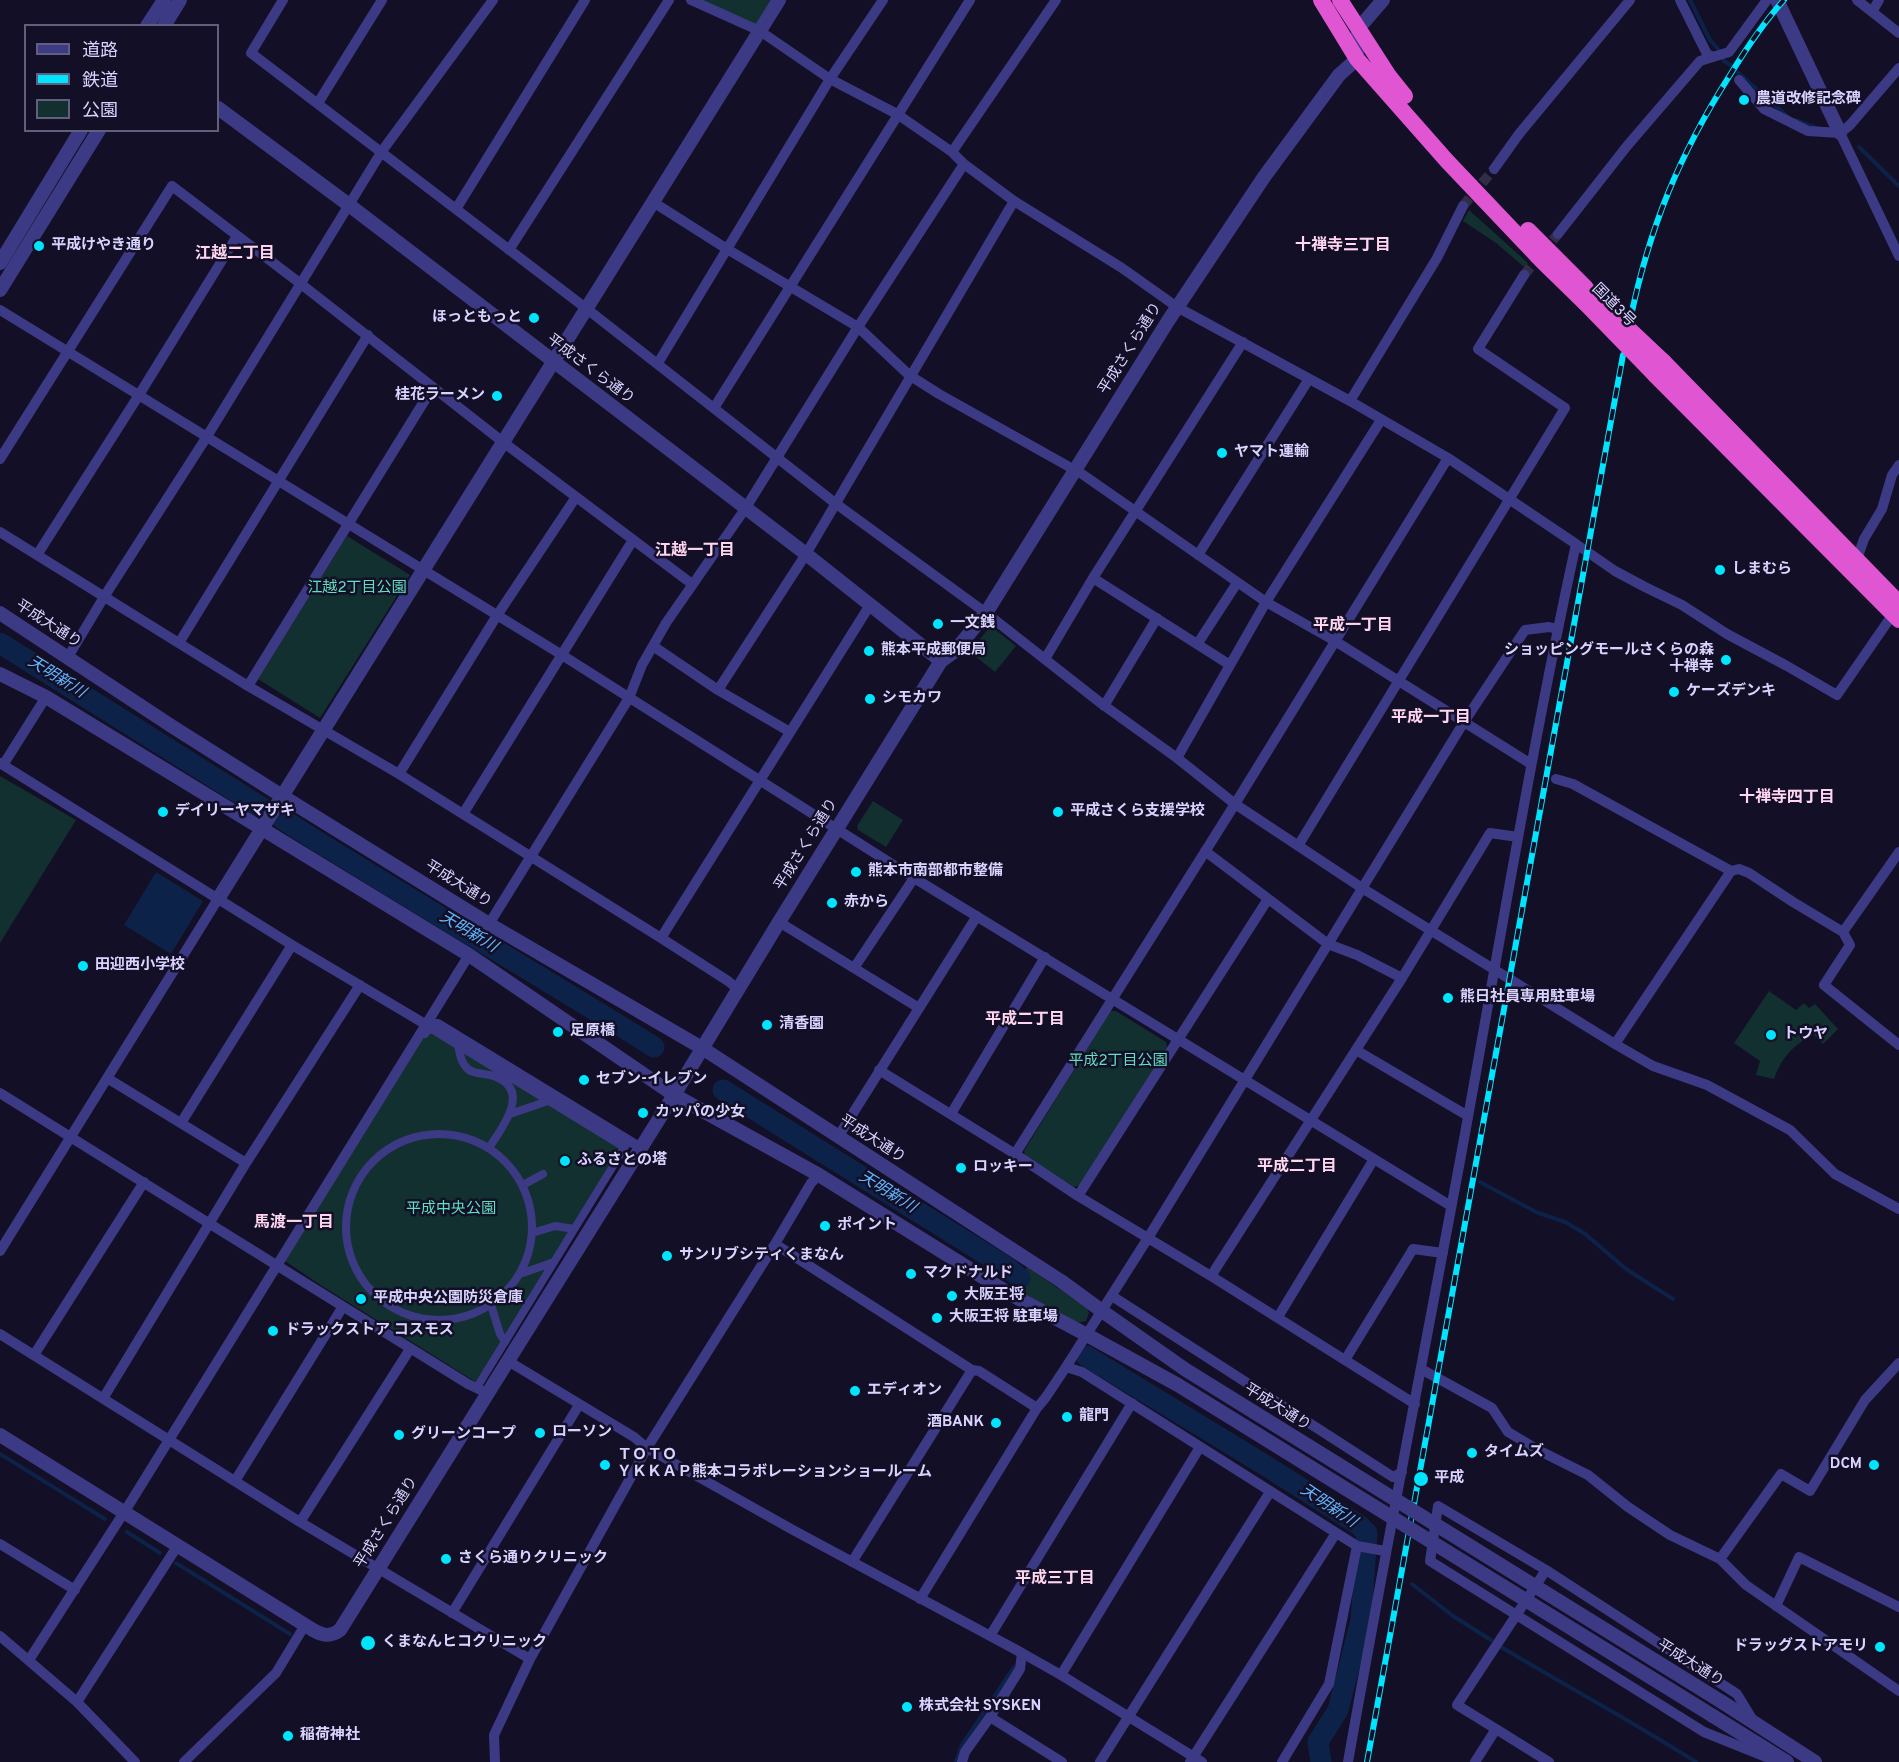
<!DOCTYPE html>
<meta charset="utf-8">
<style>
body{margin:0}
#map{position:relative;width:1899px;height:1762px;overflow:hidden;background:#130f26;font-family:Overpass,"Noto Sans JP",sans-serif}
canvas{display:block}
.legend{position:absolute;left:24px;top:24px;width:195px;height:108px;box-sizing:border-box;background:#130f26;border:2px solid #625e7d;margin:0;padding:8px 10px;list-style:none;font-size:18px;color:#d9d4ff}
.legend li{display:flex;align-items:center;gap:12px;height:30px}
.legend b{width:30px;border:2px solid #625e7d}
</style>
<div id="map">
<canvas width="1899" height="1762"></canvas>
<ul class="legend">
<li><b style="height:8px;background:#3d3a85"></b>道路</li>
<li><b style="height:8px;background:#00e5ff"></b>鉄道</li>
<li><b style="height:16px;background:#12302f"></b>公園</li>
</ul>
</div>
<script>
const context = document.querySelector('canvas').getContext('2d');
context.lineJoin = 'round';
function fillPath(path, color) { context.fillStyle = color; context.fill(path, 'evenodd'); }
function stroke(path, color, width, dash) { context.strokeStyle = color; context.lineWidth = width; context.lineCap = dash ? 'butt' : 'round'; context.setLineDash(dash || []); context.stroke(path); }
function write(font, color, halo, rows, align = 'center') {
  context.font = font + ' Overpass,"Noto Sans JP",sans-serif'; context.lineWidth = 5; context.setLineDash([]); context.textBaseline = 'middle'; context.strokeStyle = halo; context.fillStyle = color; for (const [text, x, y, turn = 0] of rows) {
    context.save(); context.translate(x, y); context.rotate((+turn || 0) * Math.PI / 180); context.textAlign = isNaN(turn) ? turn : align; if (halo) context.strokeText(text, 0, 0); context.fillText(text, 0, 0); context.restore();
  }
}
fillPath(new Path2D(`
 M 691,0 L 779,0 L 760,31 Z
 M 1469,210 L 1528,263 L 1524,267 L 1496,243 L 1463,221 Z
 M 347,536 L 410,575 L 320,718 L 258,679 Z
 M 992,627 L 1016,646 L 995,672 L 970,652 L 988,629 Z
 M 0,776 L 76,820 L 0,943 Z
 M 873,801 L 903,820 L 886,847 L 858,830 L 857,826 Z
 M 1769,991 L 1796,1010 L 1804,1003 L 1809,1008 L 1815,1004 L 1838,1029 L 1823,1044 L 1807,1028 L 1803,1032 L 1805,1039 C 1789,1050 1780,1061 1774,1079 L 1756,1075 L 1760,1061 L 1734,1043 Z
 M 1110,1011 L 1116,1011 L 1166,1042 L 1167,1047 L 1081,1185 L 1074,1187 L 1025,1156 L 1024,1151 Z
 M 429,1026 L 626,1145 L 479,1384 L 322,1286 L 285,1261 Z
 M 1027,1267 L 1087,1308 L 1089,1313 L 1086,1321 L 1077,1323 L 1014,1288 Z`), '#12302f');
fillPath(new Path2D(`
 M 156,872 L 203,901 L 171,954 L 124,925 Z`), '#0c2248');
stroke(new Path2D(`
 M 1690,0 L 1710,40 L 1718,49 L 1724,61 L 1730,65
 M 1735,70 L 1787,116
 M 1796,120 L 1817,128
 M 1859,147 L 1899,186
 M 1480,1182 L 1536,1212 L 1565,1222 L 1584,1233 L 1626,1269 L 1673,1299
 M 0,1454 L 105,1519
 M 127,1532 L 160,1553
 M 176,1563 L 290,1634
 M 1412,1584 L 1453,1616 L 1491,1640
 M 1501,1647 C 1566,1686 1632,1721 1696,1762
 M 956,1762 L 962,1745 L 1014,1667`), '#0c2248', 4);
stroke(new Path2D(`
 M 0,643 L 264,809
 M 282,819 C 405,897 531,970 654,1047
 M 723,1090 L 1008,1268 L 1020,1278
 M 1086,1356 L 1268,1467 L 1359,1525 L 1367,1533 L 1361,1620 L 1338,1710 L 1318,1742 L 1321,1762`), '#0c2248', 21);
stroke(new Path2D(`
 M 1463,206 L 1494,169
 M 1524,275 L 1558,234`), '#312d47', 10, [10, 5]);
stroke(new Path2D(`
 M 425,1034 L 430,1028 L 624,1147
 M 458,1045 C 460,1054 461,1064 469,1070 C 477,1075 488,1073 496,1077 C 532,1091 501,1129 489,1148
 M 510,1114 L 548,1101
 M346 1227a93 93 0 1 1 186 0a93 93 0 1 1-186 0Z
 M 523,1185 L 543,1174
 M 532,1233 L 555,1226 L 574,1229
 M 520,1274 L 554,1262
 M 491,1305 L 500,1334 L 505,1342
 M 479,1384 L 626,1145`), '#3d3a85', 8);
stroke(new Path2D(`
 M 283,0 L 251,53 L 587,309 L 835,503 L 986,613 L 1102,704 L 1177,758 L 1235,804 L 1362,888 L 1615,1044 L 1653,1066 L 1707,1085 L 1790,1130 L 1835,1174 L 1899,1209
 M 691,0 L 760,31 L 830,79 L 897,114 L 952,152 L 964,164 L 1014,201 L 1122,268 L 1177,307 L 1350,401 L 1448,458 L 1576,544 C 1532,745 1499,948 1462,1150 C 1424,1354 1384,1558 1348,1762
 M 1680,0 L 1707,54 L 1711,56
 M 1857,0 L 1899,33
 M 1872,12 L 1879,0
 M 1739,80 L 1764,109 L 1808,131 L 1840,133 L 1850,125 L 1899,68
 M 318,103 L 382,0
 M 1840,133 L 1899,256
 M 952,152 L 1056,0
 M 1494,169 L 1519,134 L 1630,0
 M 653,202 L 727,249 L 858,327 L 909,375 L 939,394 L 1082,474 L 1266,602 L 1335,641 L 1531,764
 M 456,209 L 585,0
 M 1558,234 L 1627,146 L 1700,61 L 1729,52 L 1767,0
 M 509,250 L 669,0
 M 0,310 L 562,655 L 914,878 L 1451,1206
 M 658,363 L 830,79 L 883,0
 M 1350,401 L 1437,258 L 1463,206
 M 714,408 L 970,0
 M 0,459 L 172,186 L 301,284 L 503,442 L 692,584
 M 0,532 L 248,686 L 399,774 L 661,938 L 728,981 L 739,990
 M 1576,544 L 1615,571 L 1645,587 L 1682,605 L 1727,634 L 1787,666 L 1837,695 L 1893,614
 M 37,555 L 139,395 L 237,236
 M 1198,555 L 1309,379
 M 1857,559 L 1864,539 L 1882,509 L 1892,475 L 1899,465
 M 1093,578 L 1230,665
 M 179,643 L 368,335
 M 1198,643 L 1237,583
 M 653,646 L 718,690 L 790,732
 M 68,657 L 104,597 L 206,438 L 382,151 L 493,0
 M 1045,659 L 1093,578 L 1243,342
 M 248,686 L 433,387
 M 718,690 L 806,554 L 1014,201
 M 1104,706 L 1157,618
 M 1177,758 L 1266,602 L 1381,420
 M 0,763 L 292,945 L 425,1024 L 438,1024 L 641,1148
 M 3,765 L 46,697
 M 399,774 L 496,617 L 576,497
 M 1556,779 L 1573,784 L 1731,871 L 1739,869 L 1749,873 L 1793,902 L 1843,932 L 1899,852
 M 463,814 L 633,540
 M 1298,846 L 1565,408 L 1478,349 L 1524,275
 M 1205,851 L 1328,944 L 1357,955 L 1402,978
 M 779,922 L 919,1008
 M 489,924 L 629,698 L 642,665 L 666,623 L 745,509 L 858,327 L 964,164
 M 1843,932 L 1850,945 L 1824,985 L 1899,1045
 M 661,938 L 870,605
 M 854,968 L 914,878
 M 1615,1044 L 1731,871
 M 1356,1050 L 1468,1116
 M 879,1070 L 1015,1154 L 1078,1196 L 1211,1276 L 1415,1404
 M 107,1078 L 246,1163
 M 0,1093 C 156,1190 311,1288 468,1384 L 487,1393
 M 951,1114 L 1045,957
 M 181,1123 L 292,945
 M 838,1137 L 977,916
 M 1015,1154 L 1235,804 L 1448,458
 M 1078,1196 L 1268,899
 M 775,1244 L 972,1370 L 979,1371 L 1037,1408
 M 0,1251 L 218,899
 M 1211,1276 L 1402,978 L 1490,833 L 1518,837
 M 1112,1296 L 1393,1477 L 1402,1472
 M 1278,1317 L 1374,1159
 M 0,1334 L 300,1522 L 530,1659
 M 34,1355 L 144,1182
 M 1345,1360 L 1413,1249 L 1443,1253
 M 508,1361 L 634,1437 L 647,1448 L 793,1530 L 1022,1653 L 1020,1669 L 990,1717 L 965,1752 L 962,1762
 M 1066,1367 L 1082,1372 L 1357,1546 L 1385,1551
 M 1421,1369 L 1492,1408 L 1508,1432 L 1540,1451 L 1588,1475 L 1628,1507 L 1670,1535 L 1720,1559 L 1746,1585 L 1899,1691
 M 104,1397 L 246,1163 L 360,985
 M 235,1481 L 342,1308
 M 300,1522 L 410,1349
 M 0,1544 L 75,1590
 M 1720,1559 L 1781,1474 L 1810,1491 L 1865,1400 L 1899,1363
 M 852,1562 L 972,1370
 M 920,1599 L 1037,1408 L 1046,1397 L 1066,1367 L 1148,1238 L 1464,722 L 1525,630 L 1549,627 L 1557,629
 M 1776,1606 L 1799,1557 L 1899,1607
 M 452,1613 L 579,1405
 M 0,1636 L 77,1702 L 135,1762
 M 990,1636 L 1132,1403
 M 1022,1653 L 1061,1675 L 1202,1762
 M 29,1660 L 130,1503 L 469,955
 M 1061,1675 L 1200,1447
 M 77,1702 L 178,1545
 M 990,1717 L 1062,1762
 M 1754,1722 L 1737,1694 L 1546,1570 L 1438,1506 L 1430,1561 L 1704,1732 L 1776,1761
 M 1496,1729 L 1549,1762
 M 184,1762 L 276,1673 L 305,1625
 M 495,1762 L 494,1735 L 530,1659 L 647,1448 L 775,1244 L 811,1183 L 819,1175
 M 1100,1762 L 1270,1492
 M 1190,1762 L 1336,1533
 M 1282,1762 L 1329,1684 L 1357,1546
 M 1475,1762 L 1496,1729 L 1457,1705 L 1546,1570`), '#3d3a85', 10);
stroke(new Path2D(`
 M 1777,0 L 1840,133
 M 147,26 L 164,0
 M 164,26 L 180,0
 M 218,108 L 349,205 L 806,554 L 941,661
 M 0,263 L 81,130
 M 0,290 L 99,130
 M 0,613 L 173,727 L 282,796 L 489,924 L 702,1048 L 1061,1281 L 1102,1311
 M 0,674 L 46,697 L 469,955 L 674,1095 L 819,1175 L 1010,1294 L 1087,1335
 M 218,899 L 779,0
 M 0,1435 L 313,1630 C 323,1636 331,1637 340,1630 L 674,1095 L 779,922 L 941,661 L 955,651 L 986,613 L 1168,321 L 1264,177 L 1339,75 L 1357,59 L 1358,29 L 1383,0
 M 1722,1702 L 1815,1762
 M 1713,1716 L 1787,1762`), '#3d3a85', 14);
stroke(new Path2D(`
 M 1321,0 L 1357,59 L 1447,161 L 1542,261 L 1585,303
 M 1340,0 L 1389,76 L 1405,96
 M 1528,230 L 1586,288
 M 1664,362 L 1899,603
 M 1655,375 L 1899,620`), '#e055d1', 16);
const rail = new Path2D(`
 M 1630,321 C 1649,228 1679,155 1730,75 C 1746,49 1763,23 1784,0
 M 1367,1762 L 1623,355`);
stroke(rail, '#00e5ff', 6);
stroke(rail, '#130f26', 4, [11]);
stroke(new Path2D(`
 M 1102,1311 L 1186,1370 L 1722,1702
 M 1087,1335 L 1178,1385 L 1713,1716`), '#3d3a85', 14);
stroke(new Path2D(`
 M 1594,296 L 1664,362
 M 1585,303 L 1655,375`), '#e055d1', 16);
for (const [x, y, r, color] of [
 [1744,100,6,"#00e5ff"],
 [39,246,6,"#00e5ff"],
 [534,318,6,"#00e5ff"],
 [497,396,6,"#00e5ff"],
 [1222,453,6,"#00e5ff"],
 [1720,570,6,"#00e5ff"],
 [938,624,6,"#00e5ff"],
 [869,651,6,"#00e5ff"],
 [1726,660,6,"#00e5ff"],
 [1674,692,6,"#00e5ff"],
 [870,699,6,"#00e5ff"],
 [163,812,6,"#00e5ff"],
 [1058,812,6,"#00e5ff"],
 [856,872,6,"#00e5ff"],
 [832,903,6,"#00e5ff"],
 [83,966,6,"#00e5ff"],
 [1448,998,6,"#00e5ff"],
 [767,1025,6,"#00e5ff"],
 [558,1032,6,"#00e5ff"],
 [1771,1035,6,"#00e5ff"],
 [584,1080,6,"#00e5ff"],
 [643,1113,6,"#00e5ff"],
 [565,1161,6,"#00e5ff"],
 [961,1168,6,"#00e5ff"],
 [825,1226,6,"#00e5ff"],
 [667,1256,6,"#00e5ff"],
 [911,1274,6,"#00e5ff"],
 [952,1296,6,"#00e5ff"],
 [361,1299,6,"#00e5ff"],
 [937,1318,6,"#00e5ff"],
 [273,1331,6,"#00e5ff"],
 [855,1391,6,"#00e5ff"],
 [1067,1417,6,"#00e5ff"],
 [996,1423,6,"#00e5ff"],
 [540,1433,6,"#00e5ff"],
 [399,1435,6,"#00e5ff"],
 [1472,1453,6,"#00e5ff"],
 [605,1465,6,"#00e5ff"],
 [1874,1465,6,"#00e5ff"],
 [1421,1479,8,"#00e5ff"],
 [446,1559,6,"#00e5ff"],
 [368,1643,8,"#00e5ff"],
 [1880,1647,6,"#00e5ff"],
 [907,1707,6,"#00e5ff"],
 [288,1736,6,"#00e5ff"]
]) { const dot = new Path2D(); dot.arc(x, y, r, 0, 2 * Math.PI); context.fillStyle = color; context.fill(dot); stroke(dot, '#130f26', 2); }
write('bold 15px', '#d9d4ff', '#130f26', [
 ["農道改修記念碑",1756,100],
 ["平成けやき通り",51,246],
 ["ほっともっと",522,318,"right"],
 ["桂花ラーメン",485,396,"right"],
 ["ヤマト運輸",1234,453],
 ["しまむら",1732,570],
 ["一文銭",950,624],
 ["熊本平成郵便局",881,651],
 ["ショッピングモールさくらの森",1714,651,"right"],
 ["十禅寺",1714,668,"right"],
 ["ケーズデンキ",1686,692],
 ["シモカワ",882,699],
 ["デイリーヤマザキ",175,812],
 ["平成さくら支援学校",1070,812],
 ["熊本市南部都市整備",868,872],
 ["赤から",844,903],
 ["田迎西小学校",95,966],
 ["熊日社員専用駐車場",1460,998],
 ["清香園",779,1025],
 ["足原橋",570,1032],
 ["トウヤ",1783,1035],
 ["セブン-イレブン",596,1080],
 ["カッパの少女",655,1113],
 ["ふるさとの塔",577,1161],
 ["ロッキー",973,1168],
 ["ポイント",837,1226],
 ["サンリブシティくまなん",679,1256],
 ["マクドナルド",923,1274],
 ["大阪王将",964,1296],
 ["平成中央公園防災倉庫",373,1299],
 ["大阪王将 駐車場",949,1318],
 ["ドラックストア コスモス",285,1331],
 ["エディオン",867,1391],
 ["龍門",1079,1417],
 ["酒BANK",984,1423,"right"],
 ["ローソン",552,1433],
 ["グリーンコープ",411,1435],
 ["タイムズ",1484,1453],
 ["ＴＯＴＯ",617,1456],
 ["ＹＫＫＡＰ熊本コラボレーションショールーム",617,1473],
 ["DCM",1862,1465,"right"],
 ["平成",1434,1479],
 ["さくら通りクリニック",458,1559],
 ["くまなんヒコクリニック",382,1643],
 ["ドラッグストアモリ",1868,1647,"right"],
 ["株式会社 SYSKEN",919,1707],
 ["稲荷神社",300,1736]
], 'left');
write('15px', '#d9d4ff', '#130f26', [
 ["国道3号",1613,306,45],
 ["平成さくら通り",1131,349,-58],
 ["平成さくら通り",590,370,37],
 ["平成大通り",48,625,33],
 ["平成さくら通り",807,845,-58],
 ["平成大通り",458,885,32],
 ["平成大通り",872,1140,33],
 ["平成大通り",1277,1408,32],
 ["平成さくら通り",387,1523,-58],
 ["平成大通り",1690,1664,32]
]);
write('15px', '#5fe0c0', '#130f26', [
 ["江越2丁目公園",357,589],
 ["平成2丁目公園",1118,1062],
 ["平成中央公園",451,1210]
]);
write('bold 16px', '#ffd6f0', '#130f26', [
 ["十禅寺三丁目",1343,247],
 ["江越二丁目",235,255],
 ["江越一丁目",695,552],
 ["平成一丁目",1353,627],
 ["平成一丁目",1431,719],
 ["十禅寺四丁目",1787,799],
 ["平成二丁目",1025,1021],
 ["平成二丁目",1297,1168],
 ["馬渡一丁目",294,1224],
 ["平成三丁目",1055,1580]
]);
write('italic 16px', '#62b6ff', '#130f26', [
 ["天明新川",56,678,32],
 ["天明新川",468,933,31],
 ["天明新川",887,1193,32],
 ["天明新川",1328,1507,34]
]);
</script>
